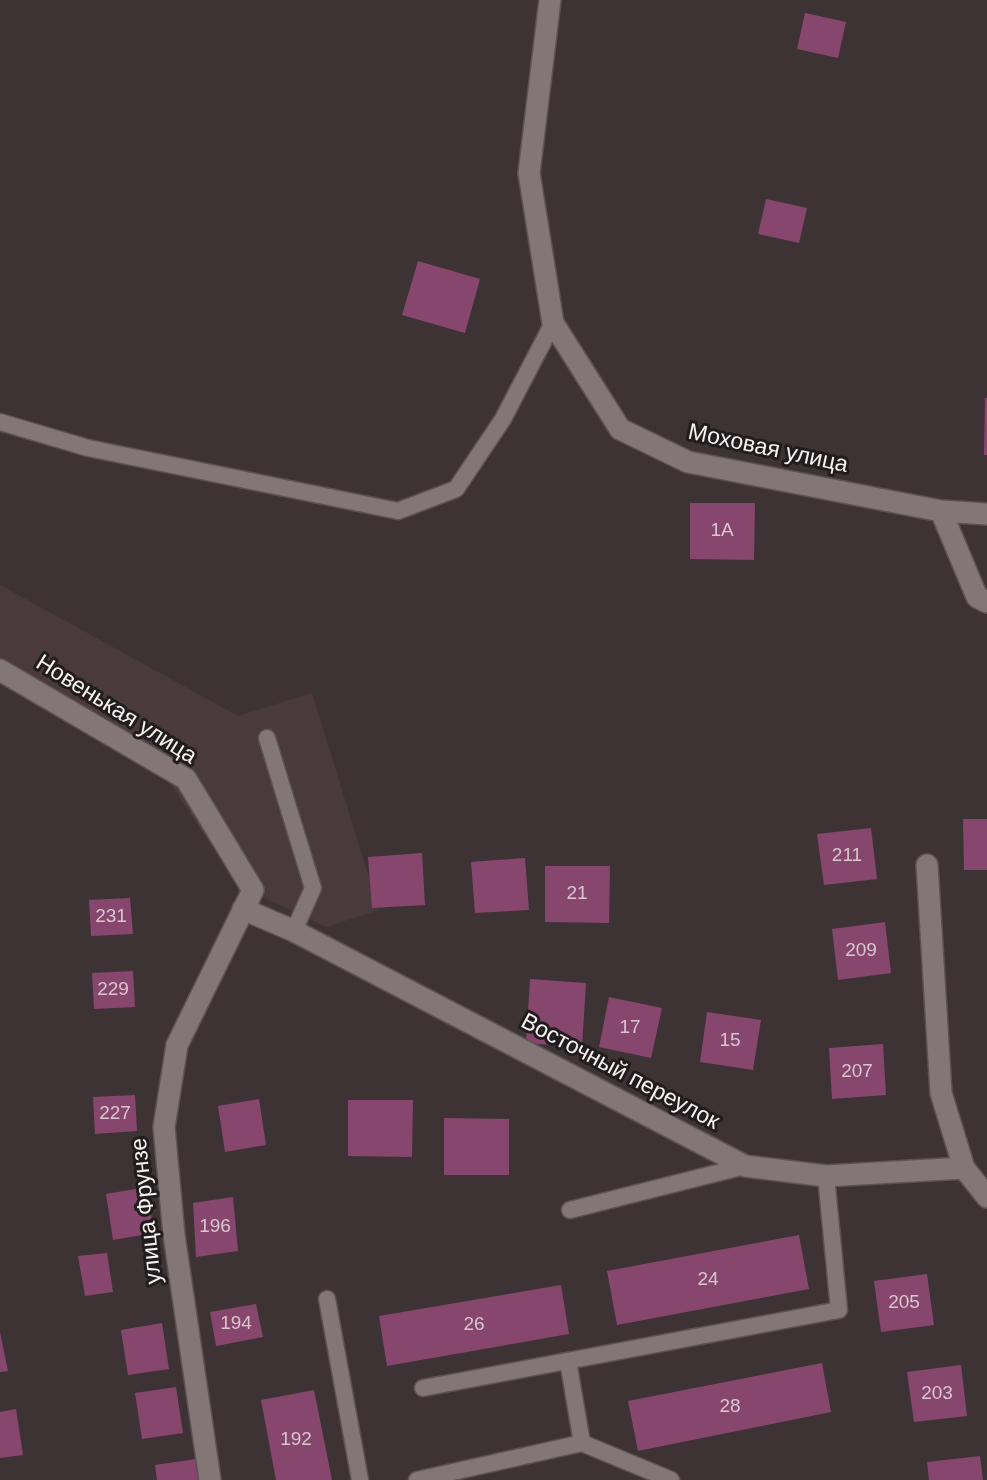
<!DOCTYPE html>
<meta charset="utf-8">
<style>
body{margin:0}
canvas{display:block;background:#3d3334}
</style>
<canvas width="987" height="1480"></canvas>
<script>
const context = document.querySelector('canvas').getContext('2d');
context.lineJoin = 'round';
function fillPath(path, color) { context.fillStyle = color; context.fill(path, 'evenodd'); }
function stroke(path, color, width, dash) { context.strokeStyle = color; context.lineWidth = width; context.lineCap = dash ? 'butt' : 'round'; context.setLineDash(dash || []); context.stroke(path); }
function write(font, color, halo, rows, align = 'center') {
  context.font = font + ' Helvetica,sans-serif'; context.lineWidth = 6; context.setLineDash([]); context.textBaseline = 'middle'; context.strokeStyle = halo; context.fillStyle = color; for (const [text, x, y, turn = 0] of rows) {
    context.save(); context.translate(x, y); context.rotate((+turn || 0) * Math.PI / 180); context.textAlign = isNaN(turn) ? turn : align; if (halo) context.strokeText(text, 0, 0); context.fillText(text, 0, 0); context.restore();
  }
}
fillPath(new Path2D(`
 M 0,585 L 238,716 L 312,693 L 379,910 L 326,927 L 239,886 L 159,767 L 0,677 Z`), '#4b3a3c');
fillPath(new Path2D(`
 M 805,13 L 846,22 L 838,58 L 797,49 Z
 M 766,199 L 807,208 L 799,243 L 758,234 Z
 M 418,261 L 480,279 L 465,333 L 402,315 Z
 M 985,398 L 987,398 L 987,455 L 984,455 Z
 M 690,503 L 755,503 L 754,560 L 690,559 Z
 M 963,819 L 987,819 L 987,870 L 964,870 Z
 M 871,828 L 877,879 L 824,885 L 817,834 Z
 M 422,853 L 425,905 L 372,908 L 368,857 Z
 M 525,858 L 529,910 L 475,913 L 471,862 Z
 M 545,866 L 610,866 L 609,923 L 545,922 Z
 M 130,898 L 133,934 L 91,936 L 89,900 Z
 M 885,922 L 891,973 L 838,980 L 832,929 Z
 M 133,971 L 135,1007 L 94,1009 L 92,973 Z
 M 530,979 L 586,983 L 582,1047 L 526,1043 Z
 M 609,997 L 662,1008 L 651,1058 L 599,1047 Z
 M 707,1012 L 761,1020 L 753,1070 L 700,1062 Z
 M 883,1044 L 886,1095 L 832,1099 L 829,1048 Z
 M 135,1095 L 137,1131 L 95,1134 L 93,1097 Z
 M 259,1099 L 266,1145 L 225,1152 L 218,1106 Z
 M 348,1100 L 413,1100 L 412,1157 L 348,1156 Z
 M 444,1118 L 509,1119 L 509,1175 L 444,1175 Z
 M 147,1187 L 154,1233 L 113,1240 L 106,1194 Z
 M 233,1197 L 238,1251 L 196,1257 L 193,1203 Z
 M 799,1235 L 809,1289 L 617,1325 L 607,1271 Z
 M 107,1253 L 113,1292 L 85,1296 L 78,1256 Z
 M 927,1274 L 934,1325 L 881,1332 L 874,1281 Z
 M 561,1285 L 569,1334 L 387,1366 L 379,1316 Z
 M 256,1304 L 263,1337 L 216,1346 L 210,1312 Z
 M 162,1323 L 169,1369 L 128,1375 L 121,1330 Z
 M 0,1332 L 8,1371 L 0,1372 Z
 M 822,1363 L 831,1412 L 638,1451 L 628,1401 Z
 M 961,1365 L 967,1416 L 914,1422 L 907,1372 Z
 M 176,1387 L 183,1433 L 142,1439 L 135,1393 Z
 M 314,1390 L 332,1480 L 276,1480 L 261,1400 Z
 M 16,1409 L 23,1455 L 0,1458 L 0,1412 Z
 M 980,1456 L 983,1480 L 929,1480 L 927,1462 Z
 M 196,1459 L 199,1480 L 157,1480 L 155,1465 Z`), '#86466d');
const lane = new Path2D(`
 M 0,422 L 88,448 L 398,511 L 456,489 L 503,419 L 553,323
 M 267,738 L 313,888 L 294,931
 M 570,1210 L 745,1166
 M 327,1299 L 360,1480
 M 568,1361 L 582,1443
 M 423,1388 L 839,1310 L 826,1176
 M 417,1480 L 582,1443 L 671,1480`);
const street = new Path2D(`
 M 550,0 L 529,173 L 553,323 L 620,429 L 688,462 L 941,511 L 987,514
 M 941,511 L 977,597 L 987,602
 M 0,670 L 186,779 L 253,890 L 177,1045 L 164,1127 L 174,1235 L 210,1480
 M 927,865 L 941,1093 L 964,1168
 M 243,909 L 294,931 L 745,1166 L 826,1176 L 964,1168 L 987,1197`);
stroke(lane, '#5b5253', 19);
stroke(street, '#5b5253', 24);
stroke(lane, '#827677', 16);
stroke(street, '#827677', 21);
write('19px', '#dac6cf', null, [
 ["1А",722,531],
 ["211",847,856],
 ["21",577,894],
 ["231",111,917],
 ["209",861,951],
 ["229",113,990],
 ["17",630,1028],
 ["15",730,1041],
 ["207",857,1072],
 ["227",115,1114],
 ["196",215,1227],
 ["24",708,1280],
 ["205",904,1303],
 ["194",236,1324],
 ["26",474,1325],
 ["203",937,1394],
 ["28",730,1407],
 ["192",296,1440]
]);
write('23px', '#f6f0f0', '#211c1d', [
 ["Моховая улица",768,449,12],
 ["Новенькая улица",116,710,32],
 ["Восточный переулок",620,1072,28],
 ["улица Фрунзе",147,1211,-96]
]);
</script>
